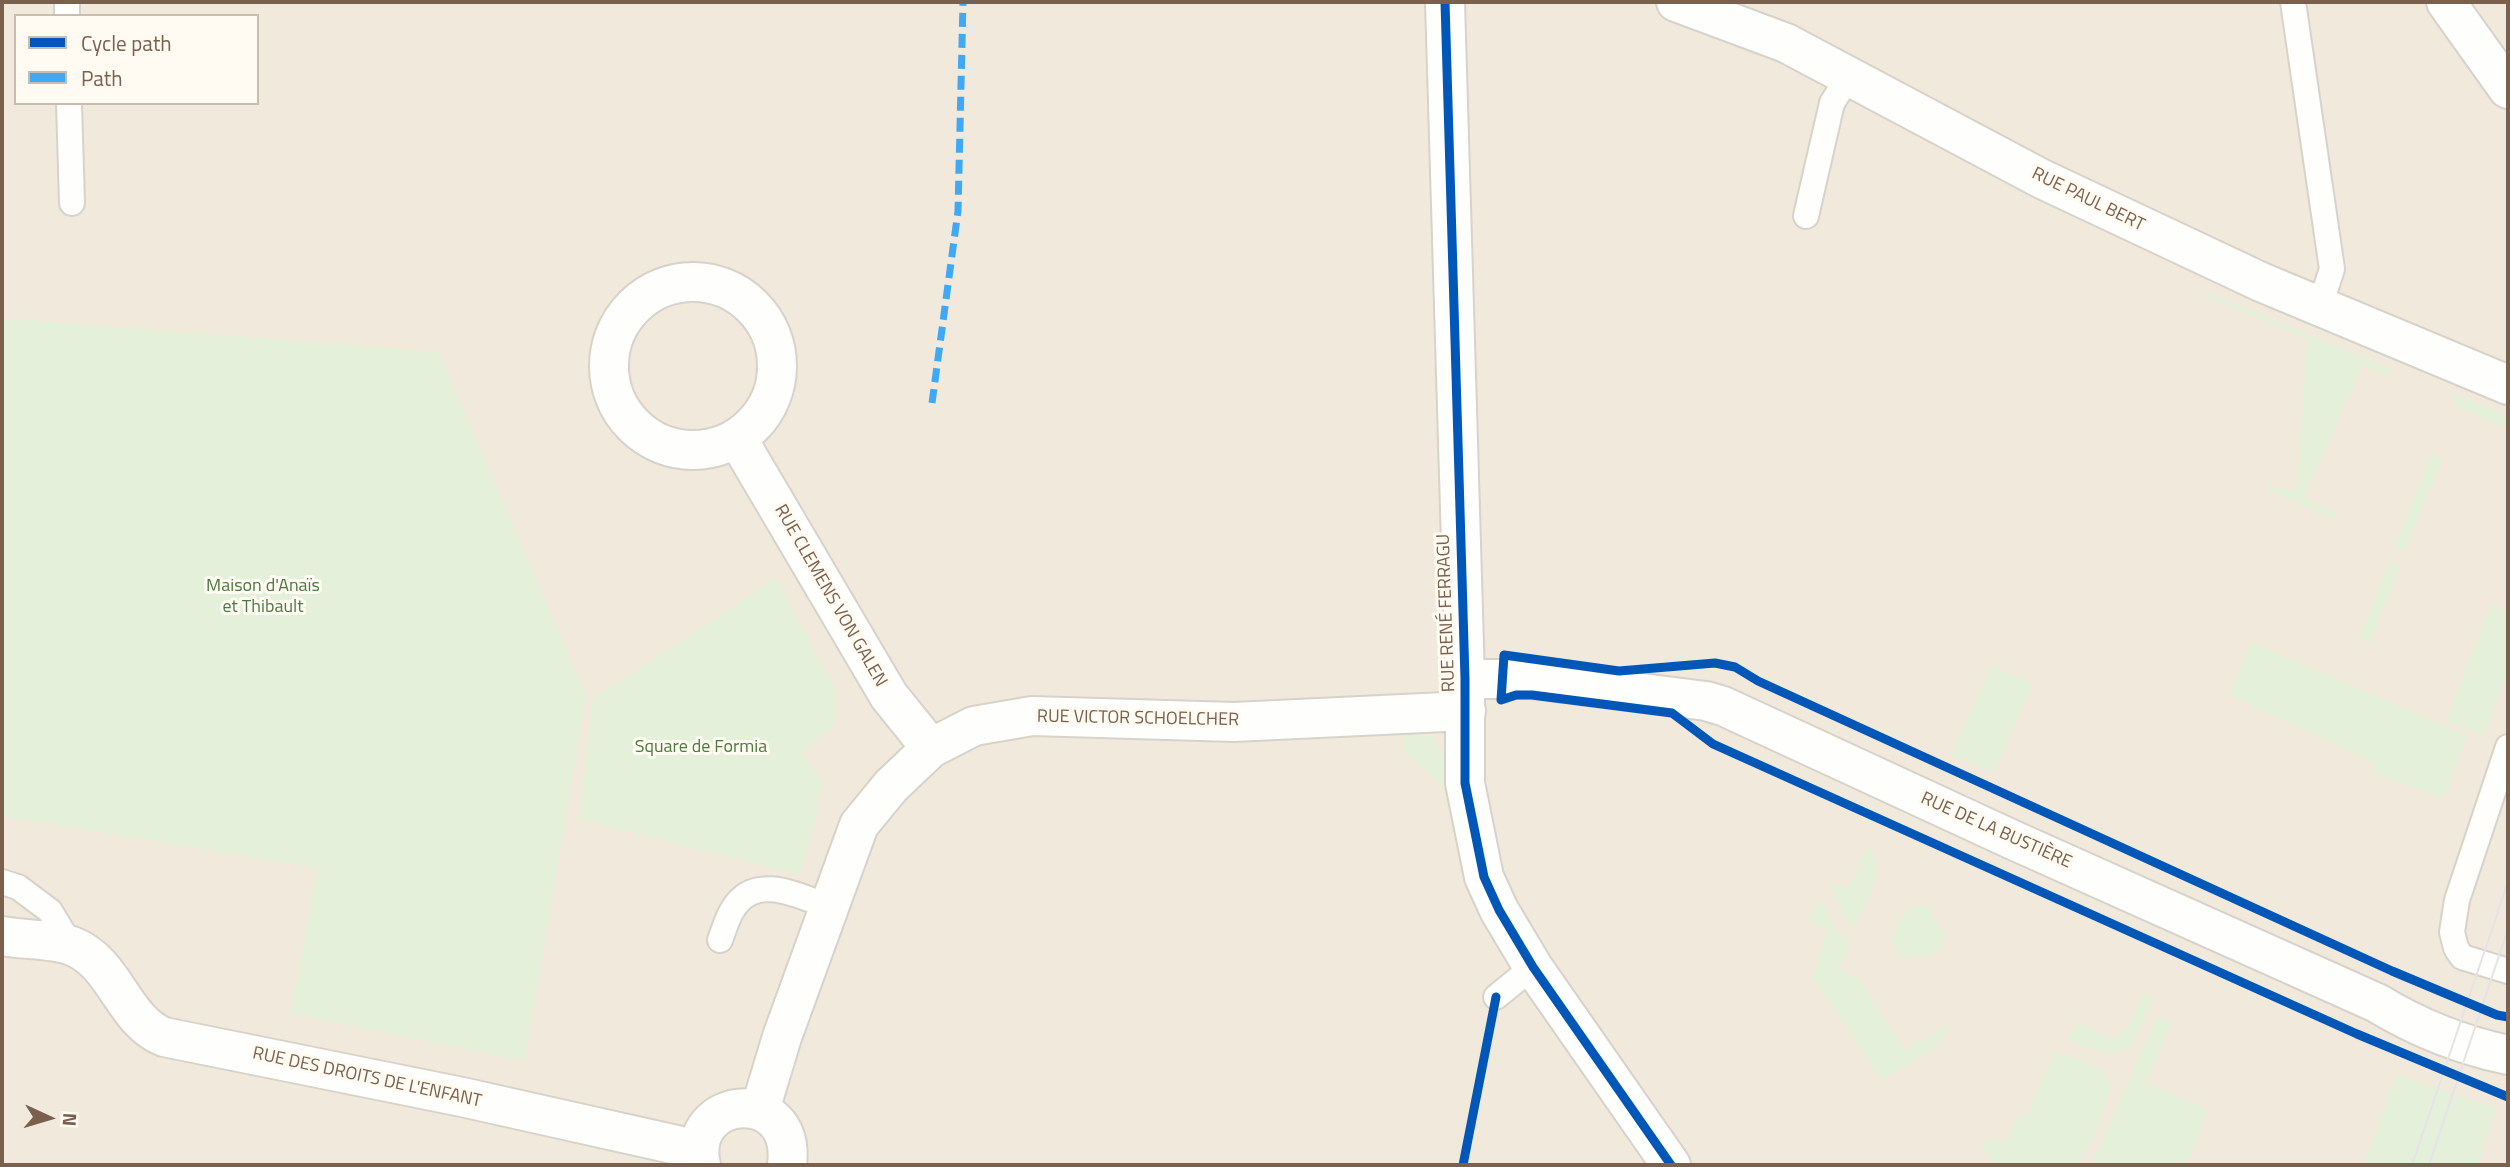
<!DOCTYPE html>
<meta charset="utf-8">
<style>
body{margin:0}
#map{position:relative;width:2510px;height:1167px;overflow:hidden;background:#f9f6ef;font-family:"Titillium Web",sans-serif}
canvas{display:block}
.frame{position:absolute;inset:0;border:4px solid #7a604d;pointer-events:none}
.legend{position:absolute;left:14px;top:14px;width:245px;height:91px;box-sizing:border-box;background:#fffbf2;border:2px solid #cabdb0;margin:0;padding:9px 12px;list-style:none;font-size:21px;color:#7a604d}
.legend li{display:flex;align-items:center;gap:14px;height:35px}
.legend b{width:35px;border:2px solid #cabdb0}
.north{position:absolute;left:14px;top:1083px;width:70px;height:70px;-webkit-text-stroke:5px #fffbf2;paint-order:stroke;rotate:94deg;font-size:19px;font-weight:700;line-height:28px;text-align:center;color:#7a604d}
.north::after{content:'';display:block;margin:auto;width:24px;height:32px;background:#7a604d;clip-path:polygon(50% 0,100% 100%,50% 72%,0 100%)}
</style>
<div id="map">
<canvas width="2510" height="1167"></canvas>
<div class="frame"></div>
<ul class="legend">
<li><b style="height:9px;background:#0057b8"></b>Cycle path</li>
<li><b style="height:9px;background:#3fa9f5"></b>Path</li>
</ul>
<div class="north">N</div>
</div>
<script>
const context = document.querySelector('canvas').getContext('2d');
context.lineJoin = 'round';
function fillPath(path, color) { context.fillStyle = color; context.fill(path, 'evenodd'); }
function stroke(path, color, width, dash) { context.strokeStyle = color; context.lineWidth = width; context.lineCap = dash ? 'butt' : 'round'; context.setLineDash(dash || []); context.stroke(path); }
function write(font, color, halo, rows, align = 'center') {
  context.font = font + ' "Titillium Web",sans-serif'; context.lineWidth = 6; context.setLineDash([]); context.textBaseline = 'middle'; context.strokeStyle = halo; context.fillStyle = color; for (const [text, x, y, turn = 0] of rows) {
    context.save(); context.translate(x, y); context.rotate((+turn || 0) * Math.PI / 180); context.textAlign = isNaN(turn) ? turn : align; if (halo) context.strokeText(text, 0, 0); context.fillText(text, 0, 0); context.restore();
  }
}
fillPath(new Path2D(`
 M 2,2 L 2508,2 L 2508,1165 L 2,1165 ZM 16,16 L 257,16 L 257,103 L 16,103 Z`), '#f2e9dd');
fillPath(new Path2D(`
 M 2205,291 L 2392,370 L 2389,377 L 2362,365 L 2304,497 L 2337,513 L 2333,520 L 2264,488 L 2297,489 L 2307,339 L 2205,296 Z
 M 2,318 L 438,352 L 586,696 L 524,1061 L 290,1013 L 318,868 L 2,816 Z
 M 2453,393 L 2508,416 L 2508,429 L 2453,405 Z
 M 2431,455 L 2442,459 L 2405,550 L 2394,546 Z
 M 2389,562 L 2401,567 L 2369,643 L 2358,638 Z
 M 776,578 L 836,692 L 834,727 L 801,752 L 822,780 L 814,824 L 799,875 L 579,819 L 593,699 Z
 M 2491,604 L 2508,612 L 2508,669 L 2484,736 L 2446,720 Z
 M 2251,642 L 2466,735 L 2444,799 L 2372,773 L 2374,763 L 2229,695 Z
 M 1991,665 L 2033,684 L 1993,772 L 1951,755 Z
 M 1402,725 C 1409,727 1418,728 1425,732 C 1442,741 1447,771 1450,789 L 1446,790 L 1404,752 Z
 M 1867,846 C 1890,868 1865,903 1854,926 L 1847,923 L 1832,891 L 1835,882 L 1849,889 Z
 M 1817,901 L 1825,905 L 1834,931 L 1851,940 L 1838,968 L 1860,980 L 1904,1050 L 1949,1024 L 1940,1044 L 1882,1081 L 1813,978 L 1827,929 L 1808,923 Z
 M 1927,904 L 1945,935 L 1938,953 L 1903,959 L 1890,940 L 1905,911 Z
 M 2143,993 L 2154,997 C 2129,1054 2132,1067 2068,1040 L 2077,1022 L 2114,1040 L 2120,1030 L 2127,1030 Z
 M 2157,1016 L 2172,1022 L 2146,1082 L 2207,1109 L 2188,1165 L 2091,1165 Z
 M 2054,1051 C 2070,1057 2093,1061 2105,1074 C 2121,1091 2087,1146 2078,1165 L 1994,1165 L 1982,1148 L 1989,1138 L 2005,1143 L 2016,1118 L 2027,1115 Z
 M 2395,1075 L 2496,1108 L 2477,1165 L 2364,1165 Z`), '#e5f0da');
const service = new Path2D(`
 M 67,2 L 67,16
 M 2293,2 L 2332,269 L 2320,306
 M 69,103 L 72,203
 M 1806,216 L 1832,103 L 1849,76
 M 2508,747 L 2457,900 L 2452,932 L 2456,948 L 2462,957 L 2508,971
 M 2,882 L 18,887 L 50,911 L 71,946
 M 720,940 C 724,930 727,918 733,909 C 755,872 799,896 830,907
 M 1496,997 L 1533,967`);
const minor = new Path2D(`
 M 1445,2 L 1465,679 L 1465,783 L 1484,877 L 1499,910 L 1533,967 L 1671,1165
 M 1676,2 L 1786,43 L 2042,179 L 2261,282 L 2508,385
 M 2446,2 L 2508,89
 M609 366a84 84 0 1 1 168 0a84 84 0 1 1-168 0Z
 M 737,438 L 889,696 L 931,748
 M 1465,679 L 1531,679 L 1706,701 L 1723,706 L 2013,840 L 2377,1003 C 2418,1028 2461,1045 2508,1055
 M 2,936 C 23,940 54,939 72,946 C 116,963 122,1020 164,1037 L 462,1097 L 699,1150
 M 760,1110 L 782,1037 L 859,825 L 891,786 L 931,748 L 974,726 L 1032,716 L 1234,722 L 1466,711
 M 701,1165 C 685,1094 797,1085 787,1165`);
stroke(service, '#d7d2ca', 28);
stroke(minor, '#d7d2ca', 42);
stroke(service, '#fefefd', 24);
stroke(minor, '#fefefd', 38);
stroke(new Path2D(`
 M 2412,1165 L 2508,882
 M 2429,1165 L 2508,929`), '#e6e3e6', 2);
stroke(new Path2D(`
 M 932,403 L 958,211 L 963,2`), '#3fa9f5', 7, [14, 7]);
stroke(new Path2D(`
 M 1445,2 L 1465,679 L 1465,783 L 1484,877 L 1499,910 L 1533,967 L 1671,1165
 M 2508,1017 L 2497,1015 L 2392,971 L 1758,681 L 1735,667 L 1715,663 L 1619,671 L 1504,655 L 1501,700 L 1516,695 L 1532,695 L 1672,713 L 1713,744 L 2357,1034 L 2508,1097
 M 1463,1165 L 1496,997`), '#0057b8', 9);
write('18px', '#7a604d', '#fffbf2', [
 ["RUE PAUL BERT",2088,200,26],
 ["RUE CLEMENS VON GALEN",830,596,60],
 ["RUE RENÉ FERRAGU",1447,613,-92],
 ["RUE VICTOR SCHOELCHER",1138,719,1],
 ["RUE DE LA BUSTIÈRE",1996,831,24],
 ["RUE DES DROITS DE L'ENFANT",367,1078,12]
]);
write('18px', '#4d7a41', '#fffbf2', [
 ["Maison d'Anaïs",263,587],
 ["et Thibault",263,608],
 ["Square de Formia",701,748]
]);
</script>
